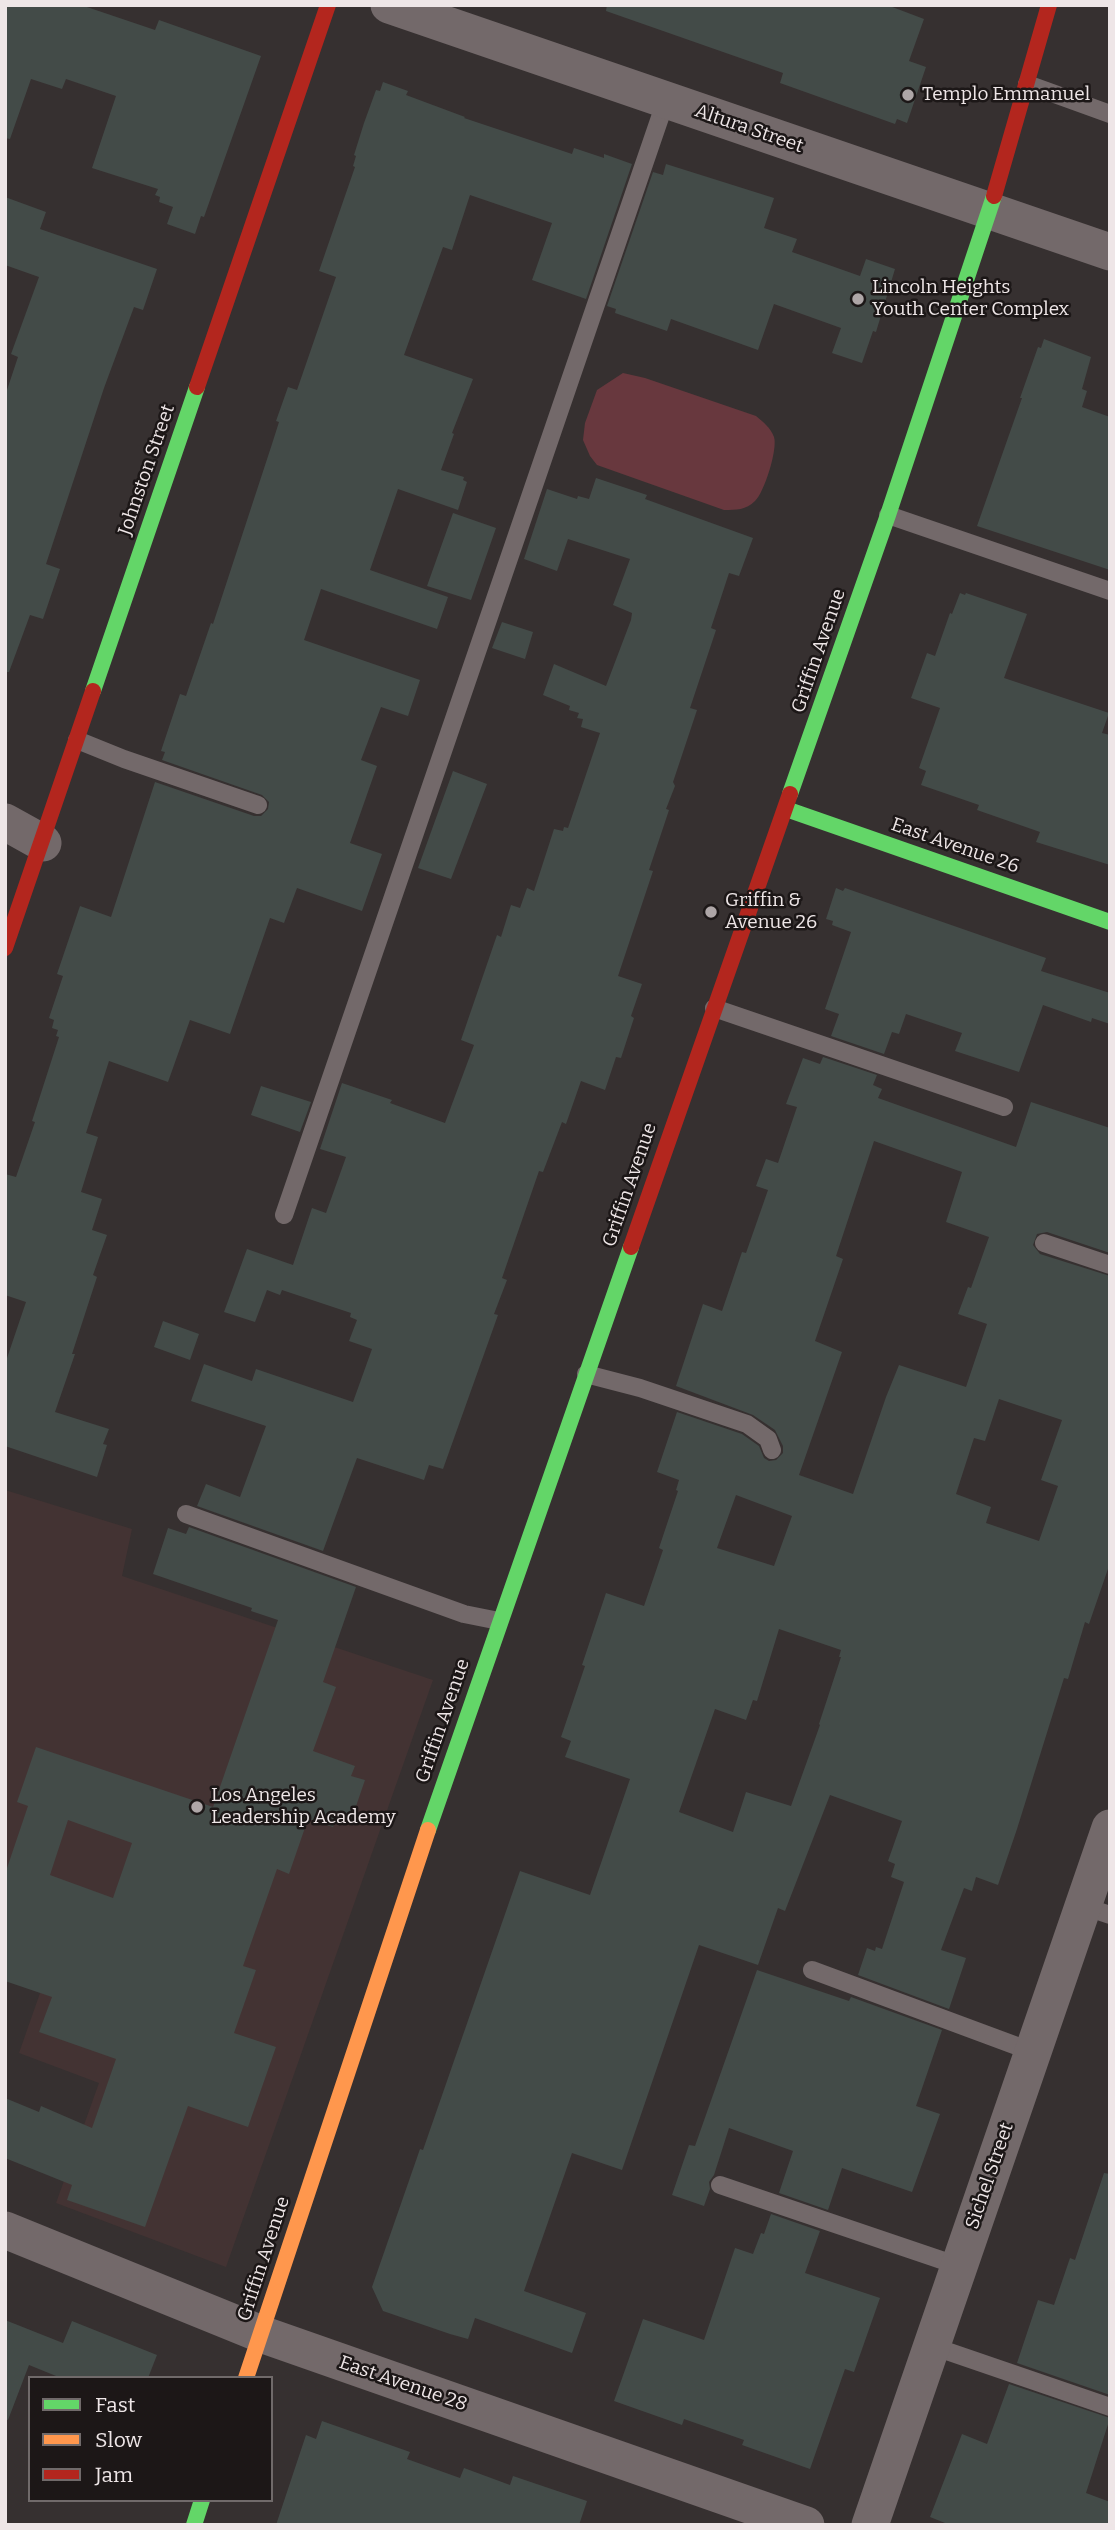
<!DOCTYPE html>
<style>
body{margin:0}
#map{position:relative;width:1115px;height:2530px;overflow:hidden;background:#363030;font-family:Bitter,serif}
canvas{display:block}
.frame{position:absolute;inset:0;border:7px solid #eee6e7;pointer-events:none}
.legend{position:absolute;left:28px;top:2376px;width:245px;height:126px;box-sizing:border-box;background:#1c1717;border:2px solid #706a6a;margin:0;padding:9px 12px;list-style:none;font-size:21px;color:#eee6e7}
.legend li{display:flex;align-items:center;gap:14px;height:35px}
.legend b{width:35px;border:2px solid #706a6a}
</style>
<div id="map">
<canvas width="1115" height="2530"></canvas>
<div class="frame"></div>
<ul class="legend">
<li><b style="height:9px;background:#63d668"></b>Fast</li>
<li><b style="height:9px;background:#ff974d"></b>Slow</li>
<li><b style="height:9px;background:#b3261e"></b>Jam</li>
</ul>
</div>
<script>
const context = document.querySelector('canvas').getContext('2d');
context.lineJoin = 'round';
function fillPath(path, color) { context.fillStyle = color; context.fill(path, 'evenodd'); }
function stroke(path, color, width, dash) { context.strokeStyle = color; context.lineWidth = width; context.lineCap = dash ? 'butt' : 'round'; context.setLineDash(dash || []); context.stroke(path); }
function write(font, color, halo, rows, align = 'center') {
  context.font = font + ' Bitter,serif'; context.lineWidth = 5; context.setLineDash([]); context.textBaseline = 'middle'; context.strokeStyle = halo; context.fillStyle = color; for (const [text, x, y, turn = 0] of rows) {
    context.save(); context.translate(x, y); context.rotate((+turn || 0) * Math.PI / 180); context.textAlign = isNaN(turn) ? turn : align; if (halo) context.strokeText(text, 0, 0); context.fillText(text, 0, 0); context.restore();
  }
}
fillPath(new Path2D(`
 M 5,1490 L 132,1529 L 122,1576 L 433,1680 L 226,2267 L 56,2203 L 99,2083 L 19,2053 L 54,1953 L 5,1934 Z`), '#433333');
fillPath(new Path2D(`
 M 623,373 L 645,378 L 756,416 C 764,423 770,427 774,437 C 778,449 764,493 755,501 C 746,510 736,510 724,510 L 597,465 L 590,456 L 583,440 L 585,423 L 597,390 Z`), '#68383e');
fillPath(new Path2D(`
 M 5,5 L 81,5 L 155,30 L 159,20 L 261,56 L 204,217 L 201,216 L 195,234 L 167,224 L 173,207 L 159,202 L 160,197 L 155,195 L 158,189 L 92,168 L 116,96 L 66,79 L 62,89 L 31,79 L 10,139 L 5,138 Z
 M 607,5 L 887,5 L 924,19 L 909,61 L 926,67 L 907,123 L 897,119 L 895,124 L 780,83 L 783,73 L 606,11 Z
 M 383,82 L 408,91 L 406,95 L 465,117 L 464,118 L 572,154 L 574,148 L 604,158 L 604,154 L 632,164 L 586,299 L 532,280 L 552,223 L 470,195 L 452,250 L 443,247 L 404,355 L 473,379 L 452,433 L 454,434 L 441,470 L 464,477 L 463,480 L 467,482 L 458,510 L 398,489 L 370,570 L 448,597 L 437,629 L 321,589 L 304,640 L 420,680 L 408,716 L 381,707 L 361,760 L 377,766 L 350,843 L 382,854 L 362,911 L 297,888 L 284,923 L 270,918 L 230,1034 L 190,1020 L 168,1082 L 109,1061 L 86,1133 L 98,1137 L 81,1192 L 102,1199 L 92,1230 L 107,1235 L 93,1275 L 97,1277 L 72,1354 L 75,1354 L 55,1412 L 109,1429 L 103,1444 L 107,1445 L 97,1477 L 5,1446 L 5,1364 L 26,1302 L 5,1295 L 5,1174 L 16,1177 L 35,1122 L 32,1121 L 59,1037 L 56,1036 L 58,1030 L 52,1028 L 54,1020 L 49,1018 L 63,976 L 57,974 L 80,906 L 111,917 L 155,782 L 254,816 L 261,816 L 268,809 L 269,802 L 262,795 L 162,760 L 165,752 L 161,751 L 180,694 L 186,696 L 211,623 L 213,624 L 272,444 L 279,422 L 276,421 L 288,387 L 297,390 L 336,277 L 319,271 L 355,167 L 353,166 L 356,156 L 354,155 L 364,123 L 376,90 L 380,91 Z
 M 666,164 L 774,198 L 764,228 L 797,239 L 792,252 L 860,276 L 866,259 L 895,269 L 876,332 L 873,331 L 862,363 L 832,353 L 841,328 L 774,304 L 758,350 L 671,319 L 667,331 L 615,313 L 616,309 L 607,306 L 653,172 L 663,175 Z
 M 5,197 L 46,212 L 40,229 L 157,269 L 143,310 L 134,307 L 104,388 L 46,564 L 60,569 L 43,619 L 30,615 L 9,672 L 5,672 L 5,396 L 18,357 L 11,354 L 39,277 L 5,265 Z
 M 1044,339 L 1091,357 L 1082,389 L 1087,391 L 1082,407 L 1110,417 L 1110,570 L 977,526 L 1022,398 L 1020,398 L 1038,347 L 1041,348 Z
 M 596,478 L 647,495 L 645,499 L 753,538 L 739,576 L 729,573 L 711,628 L 716,630 L 690,708 L 697,710 L 673,782 L 675,786 L 666,809 L 669,810 L 649,870 L 653,871 L 618,976 L 642,984 L 631,1016 L 634,1018 L 621,1058 L 616,1057 L 605,1090 L 581,1081 L 566,1124 L 562,1122 L 543,1172 L 539,1171 L 502,1278 L 507,1280 L 494,1314 L 498,1315 L 443,1469 L 429,1465 L 424,1480 L 357,1458 L 323,1551 L 197,1506 L 206,1484 L 240,1497 L 266,1426 L 191,1401 L 204,1364 L 252,1381 L 256,1369 L 353,1402 L 372,1349 L 349,1341 L 357,1320 L 350,1317 L 351,1313 L 282,1290 L 280,1295 L 267,1290 L 255,1322 L 224,1312 L 247,1249 L 293,1265 L 312,1208 L 326,1213 L 346,1157 L 320,1149 L 342,1083 L 392,1100 L 390,1103 L 445,1123 L 474,1045 L 461,1040 L 497,935 L 501,937 L 511,905 L 520,908 L 527,888 L 534,891 L 554,829 L 563,831 L 564,827 L 568,828 L 600,733 L 581,727 L 583,719 L 577,718 L 579,713 L 569,710 L 570,706 L 543,695 L 554,664 L 606,686 L 631,620 L 632,613 L 613,605 L 630,559 L 568,539 L 557,571 L 524,559 L 547,489 L 577,499 L 578,496 L 589,499 Z
 M 453,513 L 496,528 L 471,600 L 427,586 Z
 M 960,593 L 965,595 L 966,593 L 1027,614 L 1004,678 L 1109,713 L 1102,733 L 1110,735 L 1110,865 L 1036,842 L 1040,832 L 977,810 L 979,805 L 921,785 L 926,771 L 919,768 L 940,708 L 911,698 L 927,653 L 935,656 L 950,613 L 952,614 Z
 M 502,622 L 533,632 L 525,659 L 492,648 Z
 M 453,771 L 487,784 L 451,879 L 418,868 Z
 M 836,888 L 843,891 L 845,888 L 1046,958 L 1041,971 L 1110,993 L 1110,1024 L 1092,1018 L 1091,1022 L 1043,1005 L 1019,1072 L 955,1051 L 962,1033 L 906,1014 L 899,1034 L 892,1032 L 884,1054 L 831,1036 L 839,1014 L 825,1009 L 851,932 L 832,925 L 833,921 L 826,919 Z
 M 823,1057 L 877,1075 L 873,1085 L 882,1089 L 878,1098 L 1016,1147 L 1031,1102 L 1110,1128 L 1110,1253 L 1047,1232 L 1037,1234 L 1033,1245 L 1040,1254 L 1110,1276 L 1110,1563 L 1089,1624 L 1085,1622 L 1068,1679 L 1064,1678 L 1017,1829 L 998,1885 L 976,1877 L 972,1891 L 964,1888 L 941,1950 L 966,1958 L 949,2009 L 858,1975 L 867,1948 L 875,1951 L 876,1947 L 882,1949 L 904,1882 L 891,1877 L 895,1864 L 888,1861 L 902,1821 L 830,1795 L 785,1911 L 778,1908 L 758,1965 L 699,1945 L 622,2170 L 572,2153 L 524,2291 L 586,2313 L 572,2353 L 475,2318 L 468,2339 L 450,2334 L 383,2311 L 372,2287 L 420,2149 L 423,2150 L 520,1871 L 590,1895 L 630,1779 L 565,1757 L 571,1741 L 561,1737 L 585,1666 L 582,1665 L 606,1593 L 644,1606 L 663,1550 L 659,1548 L 678,1491 L 676,1490 L 679,1480 L 657,1472 L 677,1412 L 742,1434 L 759,1446 L 764,1458 L 769,1461 L 776,1460 L 783,1453 L 783,1446 L 775,1430 L 753,1415 L 676,1386 L 703,1304 L 722,1311 L 742,1252 L 746,1253 L 768,1190 L 756,1186 L 766,1159 L 778,1163 L 797,1107 L 786,1104 L 803,1058 L 820,1064 ZM 874,1141 L 962,1172 L 946,1222 L 989,1237 L 971,1288 L 968,1287 L 958,1314 L 987,1324 L 966,1387 L 899,1365 L 886,1397 L 853,1494 L 799,1475 L 842,1352 L 815,1341 L 843,1259 L 836,1256 ZM 999,1399 L 1062,1420 L 1041,1480 L 1058,1486 L 1039,1541 L 986,1523 L 991,1507 L 956,1494 L 974,1438 L 985,1441 ZM 736,1495 L 792,1516 L 774,1566 L 717,1548 ZM 779,1629 L 841,1650 L 839,1657 L 841,1657 L 819,1724 L 820,1725 L 791,1806 L 746,1792 L 733,1832 L 679,1812 L 715,1709 L 746,1720 L 753,1700 L 757,1701 Z
 M 261,1086 L 311,1102 L 300,1132 L 251,1115 Z
 M 163,1321 L 199,1334 L 190,1360 L 154,1347 Z
 M 189,1527 L 356,1587 L 323,1682 L 336,1687 L 313,1751 L 355,1766 L 351,1776 L 365,1780 L 352,1818 L 339,1813 L 333,1827 L 308,1819 L 289,1874 L 277,1869 L 243,1966 L 256,1970 L 234,2033 L 276,2047 L 248,2127 L 188,2106 L 145,2227 L 67,2200 L 72,2185 L 5,2158 L 5,2098 L 39,2112 L 41,2106 L 92,2128 L 116,2059 L 39,2032 L 52,1997 L 5,1981 L 5,1874 L 28,1806 L 17,1802 L 36,1747 L 213,1807 L 278,1620 L 251,1611 L 252,1608 L 153,1574 L 168,1528 L 186,1534 ZM 68,1820 L 132,1843 L 113,1898 L 50,1875 Z
 M 757,1970 L 849,2001 L 851,1997 L 942,2030 L 916,2106 L 940,2114 L 912,2192 L 842,2168 L 828,2210 L 779,2193 L 793,2151 L 729,2128 L 714,2175 L 709,2182 L 710,2189 L 704,2206 L 672,2195 L 689,2145 L 695,2146 Z
 M 1104,2173 L 1110,2174 L 1110,2395 L 1017,2363 L 1038,2300 L 1054,2305 L 1070,2258 L 1075,2260 Z
 M 771,2214 L 820,2231 L 805,2273 L 880,2298 L 854,2372 L 845,2369 L 810,2469 L 742,2445 L 744,2440 L 684,2419 L 682,2425 L 614,2401 L 643,2319 L 704,2340 L 735,2248 L 753,2254 L 761,2233 L 764,2234 Z
 M 5,2320 L 63,2343 L 72,2321 L 157,2355 L 148,2378 L 61,2378 L 29,2365 L 8,2420 L 5,2419 Z
 M 1009,2384 L 1110,2418 L 1086,2493 L 1110,2502 L 1110,2525 L 950,2525 L 930,2517 L 962,2434 L 987,2444 Z
 M 322,2421 L 410,2452 L 407,2459 L 460,2478 L 464,2468 L 510,2485 L 513,2476 L 587,2501 L 579,2525 L 276,2525 L 306,2435 L 316,2439 Z`), '#434b48');
stroke(new Path2D(`
 M 1027,84 L 1110,114
 M 888,515 L 1110,591
 M 77,740 L 124,759 L 258,805
 M 714,1008 L 1004,1107
 M 284,1215 L 666,100
 M 1044,1243 L 1110,1265
 M 586,1374 L 640,1388 L 747,1424 L 768,1439 L 772,1450
 M 186,1514 L 464,1614 L 499,1621
 M 1083,1906 L 1110,1915
 M 812,1970 L 1033,2052
 M 720,2185 L 959,2266
 M 932,2346 L 1110,2407`), '#73696a', 18);
stroke(new Path2D(`
 M 389,5 L 1110,252
 M 5,822 L 43,843
 M 5,2230 L 261,2334 L 806,2525
 M 870,2525 L 1110,1828`), '#73696a', 37);
stroke(new Path2D(`
 M 93,691 L 197,387
 M 790,794 L 888,515 L 994,196
 M 786,809 L 1110,922
 M 428,1830 L 631,1247
 M 194,2525 L 202,2500`), '#63d668', 16);
stroke(new Path2D(`
 M 246,2378 L 428,1830`), '#ff974d', 16);
stroke(new Path2D(`
 M 994,196 L 1049,5
 M 197,387 L 328,5
 M 5,948 L 93,691
 M 631,1247 L 790,794`), '#b3261e', 16);
for (const [x, y, r, color] of [
 [908,95,7,"#aea6a7"],
 [858,299,7,"#aea6a7"],
 [711,912,7,"#aea6a7"],
 [197,1807,7,"#aea6a7"]
]) { const dot = new Path2D(); dot.arc(x, y, r, 0, 2 * Math.PI); context.fillStyle = color; context.fill(dot); stroke(dot, '#1c1717', 2.5); }
write('19px', '#eee6e7', '#1c1717', [
 ["Templo Emmanuel",922,95],
 ["Lincoln Heights",872,288],
 ["Youth Center Complex",872,310],
 ["Griffin &",725,901],
 ["Avenue 26",725,923],
 ["Los Angeles",211,1796],
 ["Leadership Academy",211,1818]
], 'left');
write('19px', '#eee6e7', '#1c1717', [
 ["Altura Street",749,129,19],
 ["Johnston Street",147,470,-71],
 ["Griffin Avenue",819,651,-71],
 ["East Avenue 26",955,846,19],
 ["Griffin Avenue",630,1185,-71],
 ["Griffin Avenue",443,1721,-71],
 ["Sichel Street",990,2176,-71],
 ["Griffin Avenue",264,2259,-72],
 ["East Avenue 28",403,2384,19]
]);
</script>
